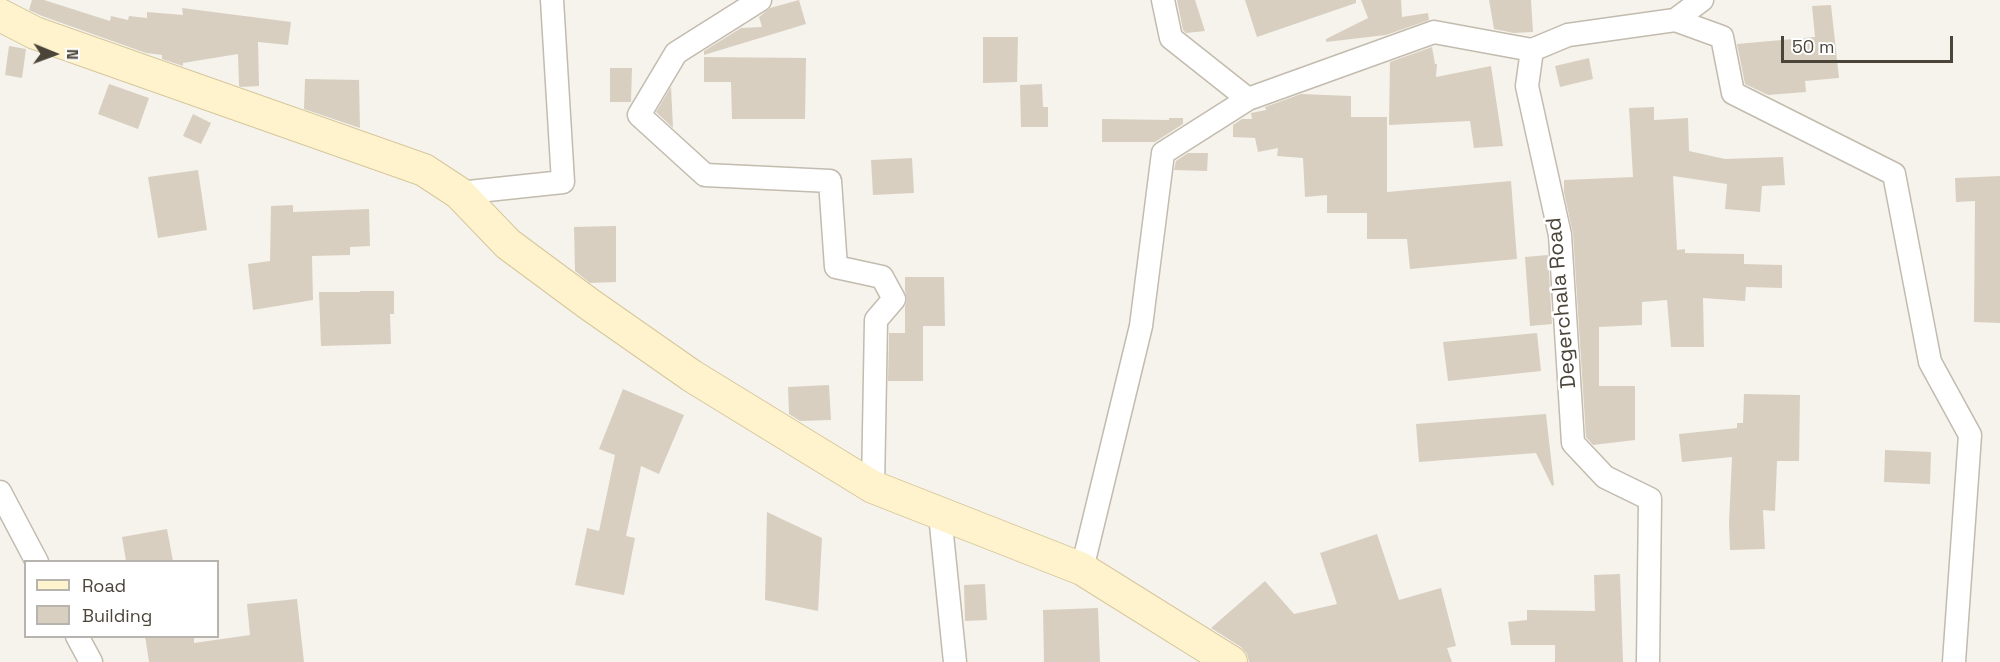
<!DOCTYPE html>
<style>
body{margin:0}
#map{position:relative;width:2000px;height:662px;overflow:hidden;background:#f6f3ec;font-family:"Space Grotesk",sans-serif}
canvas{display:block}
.legend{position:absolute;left:24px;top:560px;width:195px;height:78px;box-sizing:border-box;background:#fff;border:2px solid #b7b4b0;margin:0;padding:8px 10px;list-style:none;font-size:18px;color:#4b4439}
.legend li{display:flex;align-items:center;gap:12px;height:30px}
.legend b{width:30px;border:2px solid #b7b4b0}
.north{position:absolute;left:24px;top:24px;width:60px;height:60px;-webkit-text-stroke:4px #fff;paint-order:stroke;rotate:91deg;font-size:16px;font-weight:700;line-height:24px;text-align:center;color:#4b4439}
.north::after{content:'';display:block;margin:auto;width:21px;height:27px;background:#4b4439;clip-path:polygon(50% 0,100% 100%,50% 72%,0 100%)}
.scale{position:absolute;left:1781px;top:36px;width:172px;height:27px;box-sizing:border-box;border:3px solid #4b4439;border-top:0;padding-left:8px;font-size:18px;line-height:21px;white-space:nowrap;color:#4b4439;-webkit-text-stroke:4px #fff;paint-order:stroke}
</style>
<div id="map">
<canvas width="2000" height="662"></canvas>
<ul class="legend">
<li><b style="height:8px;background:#fff3cd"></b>Road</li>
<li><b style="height:16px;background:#d8cfc1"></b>Building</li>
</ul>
<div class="north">N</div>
<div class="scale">50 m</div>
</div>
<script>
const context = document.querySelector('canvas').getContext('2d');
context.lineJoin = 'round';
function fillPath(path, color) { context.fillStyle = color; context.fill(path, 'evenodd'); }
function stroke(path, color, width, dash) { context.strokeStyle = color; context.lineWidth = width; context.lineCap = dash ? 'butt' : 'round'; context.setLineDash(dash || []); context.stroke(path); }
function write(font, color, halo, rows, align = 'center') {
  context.font = font + ' "Space Grotesk",sans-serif'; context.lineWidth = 5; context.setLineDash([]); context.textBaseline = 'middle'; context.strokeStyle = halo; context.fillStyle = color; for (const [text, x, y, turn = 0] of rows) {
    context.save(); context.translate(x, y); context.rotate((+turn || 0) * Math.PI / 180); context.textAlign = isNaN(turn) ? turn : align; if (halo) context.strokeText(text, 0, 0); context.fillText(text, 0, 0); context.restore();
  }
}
fillPath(new Path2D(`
 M 32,0 L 44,0 L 110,21 L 111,16 L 128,20 L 129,16 L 147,18 L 147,12 L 183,15 L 182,8 L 291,22 L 288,45 L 258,42 L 259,86 L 241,87 L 239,86 L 238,54 L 183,63 L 183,66 L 162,59 L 162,55 L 146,53 L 42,16 L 29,10 Z
 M 799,0 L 806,24 L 704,55 L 704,51 L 741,28 L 762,27 L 759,17 L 770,8 Z
 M 1177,0 L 1195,0 L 1205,31 L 1186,33 L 1183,30 Z
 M 1245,0 L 1356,0 L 1356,3 L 1257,37 Z
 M 1361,0 L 1401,0 L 1402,17 L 1428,13 L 1429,20 L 1386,35 L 1326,42 L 1326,39 L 1368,18 Z
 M 1489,0 L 1531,0 L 1533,32 L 1514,33 L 1494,29 Z
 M 1831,5 L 1839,78 L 1805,81 L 1806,92 L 1768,95 L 1745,84 L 1737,44 L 1815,37 L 1812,6 Z
 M 983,37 L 1018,37 L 1017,82 L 983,83 Z
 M 9,46 L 26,49 L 22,78 L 5,75 Z
 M 1432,47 L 1435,64 L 1437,64 L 1436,77 L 1491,66 L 1503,146 L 1474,148 L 1470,121 L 1389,125 L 1390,62 Z
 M 704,57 L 806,58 L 805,119 L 732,119 L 731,82 L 704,82 Z
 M 1589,58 L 1593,79 L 1560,87 L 1555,66 Z
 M 610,68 L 632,68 L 631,102 L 610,102 Z
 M 305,79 L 359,80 L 360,128 L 304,109 Z
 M 109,84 L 149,98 L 138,129 L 98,114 Z
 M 1042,84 L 1043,107 L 1048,107 L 1048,127 L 1021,127 L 1020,85 Z
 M 671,87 L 673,128 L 656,112 Z
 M 1301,94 L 1351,96 L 1351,117 L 1387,117 L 1387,192 L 1511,181 L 1517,259 L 1410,269 L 1407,239 L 1367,239 L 1367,213 L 1327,213 L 1327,195 L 1305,197 L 1303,158 L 1277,156 L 1278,148 L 1258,152 L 1255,138 L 1233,137 L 1233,125 L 1242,119 L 1252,119 L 1251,113 L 1266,110 L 1265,107 Z
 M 1654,107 L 1654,120 L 1688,118 L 1689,151 L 1725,159 L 1783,157 L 1785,185 L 1762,186 L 1760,212 L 1725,209 L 1727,184 L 1673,176 L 1677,250 L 1685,249 L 1685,253 L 1744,254 L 1744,264 L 1782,265 L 1782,288 L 1746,287 L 1745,301 L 1703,298 L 1704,347 L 1671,347 L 1667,300 L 1642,302 L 1642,325 L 1599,327 L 1599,386 L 1635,386 L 1635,440 L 1593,445 L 1586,437 L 1573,234 L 1564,192 L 1564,180 L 1633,177 L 1629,108 Z
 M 193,114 L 211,123 L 201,144 L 183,136 Z
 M 1169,118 L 1183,118 L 1183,124 L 1155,142 L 1102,142 L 1102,119 L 1169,120 Z
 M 1188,153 L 1208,153 L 1207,171 L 1174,170 L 1176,161 Z
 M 912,158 L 914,193 L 873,195 L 871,160 Z
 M 198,170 L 207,230 L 158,238 L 148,177 Z
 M 2000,176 L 2000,323 L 1974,322 L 1975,201 L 1956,202 L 1955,178 Z
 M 293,205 L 293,212 L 369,209 L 370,246 L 350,247 L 350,255 L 312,256 L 313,300 L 253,310 L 248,264 L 270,261 L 271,206 Z
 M 616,226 L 616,282 L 590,283 L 575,271 L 574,227 Z
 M 1548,255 L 1552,324 L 1530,326 L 1525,257 Z
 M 905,277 L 944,277 L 945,326 L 923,326 L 923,381 L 888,381 L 889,333 L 905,333 L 905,306 L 907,300 L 905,291 Z
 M 360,291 L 394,291 L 394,314 L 390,314 L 391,344 L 321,346 L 319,292 L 360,292 Z
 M 1537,333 L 1541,371 L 1448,381 L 1443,342 Z
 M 829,385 L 831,420 L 800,421 L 789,414 L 788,387 Z
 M 623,389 L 684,415 L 659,474 L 641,466 L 626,536 L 635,538 L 624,595 L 575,585 L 587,528 L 599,531 L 615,455 L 599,449 Z
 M 1744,394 L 1800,395 L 1799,461 L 1777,461 L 1775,511 L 1763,510 L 1765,549 L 1730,550 L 1729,523 L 1732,457 L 1682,462 L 1679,434 L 1737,428 L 1737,423 L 1743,423 Z
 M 1546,414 L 1554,485 L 1552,486 L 1536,453 L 1419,462 L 1416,424 Z
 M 1885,450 L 1931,452 L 1930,484 L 1884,482 Z
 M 767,512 L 822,538 L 818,611 L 765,600 Z
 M 167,529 L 173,561 L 126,561 L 122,537 Z
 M 1377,534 L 1399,600 L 1441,588 L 1456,646 L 1447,648 L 1452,662 L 1249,662 L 1247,654 L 1241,647 L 1211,628 L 1265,581 L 1294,614 L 1337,604 L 1320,553 Z
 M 1620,574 L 1623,662 L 1555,662 L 1555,645 L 1511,645 L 1508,622 L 1527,620 L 1527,610 L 1595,611 L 1594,575 Z
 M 985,584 L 987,620 L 965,621 L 964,585 Z
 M 297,599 L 304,662 L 149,662 L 145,636 L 194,636 L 194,643 L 250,635 L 247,604 Z
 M 1098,608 L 1100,662 L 1044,662 L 1043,610 Z`), '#d8cfc1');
const minor = new Path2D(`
 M 760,0 L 676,53 L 639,115 L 705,175 L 830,181 L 836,267 L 882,277 L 894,299 L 876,320 L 873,487
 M 1675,20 L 1722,37 L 1733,93 L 1894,174 L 1930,362 L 1970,435 L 1954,662
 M 1248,99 L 1434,32 L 1532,50
 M 459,193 L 563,182 L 552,0
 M 0,492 L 37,562
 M 940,515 L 955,662
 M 1082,569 L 1141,326 L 1163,153 L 1248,99 L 1171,38 L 1163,0
 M 77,636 L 91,662
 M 1648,662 L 1650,499 L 1605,477 L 1573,443 L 1560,235 L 1527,86 L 1532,50 L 1568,35 L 1675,20 L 1702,0`);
const secondary = new Path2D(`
 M 0,15 L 35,33 L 424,170 L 459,193 L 508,244 L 589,304 L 692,376 L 873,487 L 1082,569 L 1231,662`);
stroke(minor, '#c2bbae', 25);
stroke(secondary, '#d6c79b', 34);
stroke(minor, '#fff', 22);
stroke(secondary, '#fff3cd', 32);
write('21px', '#4b4439', '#fff', [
 ["Degerchala Road",1562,303,-95]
]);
</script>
